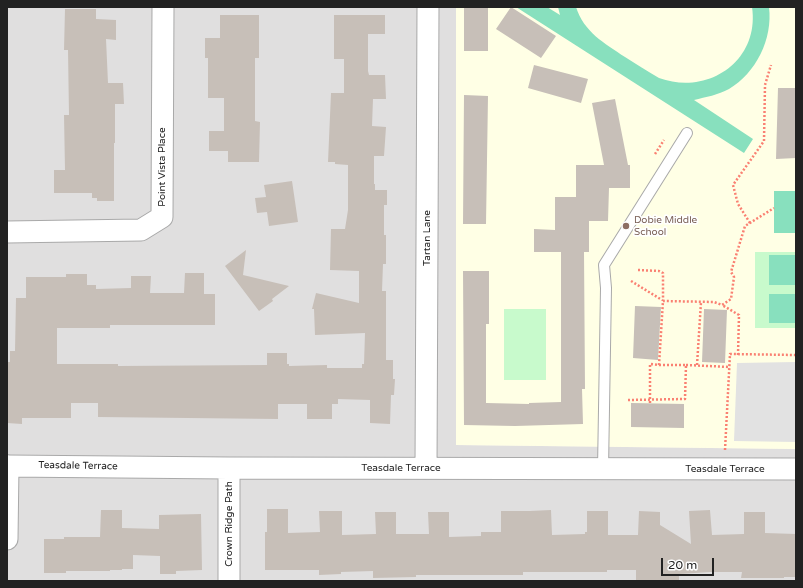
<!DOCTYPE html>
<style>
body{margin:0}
#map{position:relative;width:803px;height:588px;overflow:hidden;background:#f2efe9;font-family:"Varela Round",sans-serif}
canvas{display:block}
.frame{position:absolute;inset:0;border:8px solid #222;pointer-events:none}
.scale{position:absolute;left:661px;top:558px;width:53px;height:18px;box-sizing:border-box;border:2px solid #222;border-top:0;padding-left:5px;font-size:12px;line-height:14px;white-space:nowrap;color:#222;-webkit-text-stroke:3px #fff;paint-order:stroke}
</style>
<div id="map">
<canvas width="803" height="588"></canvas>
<div class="frame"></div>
<div class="scale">20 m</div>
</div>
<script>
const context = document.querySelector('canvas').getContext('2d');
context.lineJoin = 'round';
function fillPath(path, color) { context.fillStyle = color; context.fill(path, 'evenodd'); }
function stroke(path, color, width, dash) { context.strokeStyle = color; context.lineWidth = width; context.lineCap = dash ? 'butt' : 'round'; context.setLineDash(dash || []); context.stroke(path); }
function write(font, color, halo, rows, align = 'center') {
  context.font = font + ' "Varela Round",sans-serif'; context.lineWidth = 3.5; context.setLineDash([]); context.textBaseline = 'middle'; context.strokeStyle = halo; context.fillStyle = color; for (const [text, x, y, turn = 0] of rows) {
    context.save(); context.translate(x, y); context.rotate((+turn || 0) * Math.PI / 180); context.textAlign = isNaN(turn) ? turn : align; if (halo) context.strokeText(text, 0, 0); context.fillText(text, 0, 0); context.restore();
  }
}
fillPath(new Path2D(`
 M 7,7 L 456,7 L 456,445 L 796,449 L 796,581 L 7,581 Z`), '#e0dfdf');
fillPath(new Path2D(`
 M 456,7 L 796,7 L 796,449 L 456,445 Z`), '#ffffe5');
fillPath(new Path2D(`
 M 755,252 L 796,252 L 796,328 L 755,328 Z
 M 504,309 L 546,309 L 546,380 L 504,380 Z`), '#c8facc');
fillPath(new Path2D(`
 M 516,7 L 547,7 L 560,15 L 558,7 L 576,7 C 584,32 604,43 625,57 C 636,64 647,71 659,78 C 708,96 760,61 752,7 L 769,7 C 773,39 756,73 729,89 C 718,95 706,97 694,100 L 753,139 L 744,153 Z
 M 774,191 L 796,191 L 796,233 L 774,233 Z
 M 769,255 L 796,255 L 796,285 L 769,285 Z
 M 769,294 L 796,294 L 796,323 L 769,323 Z`), '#88e0be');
fillPath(new Path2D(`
 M 796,362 L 796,442 L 734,441 L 737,363 Z`), '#e2e2e2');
fillPath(new Path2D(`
 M 464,7 L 488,7 L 488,51 L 464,51 Z
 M 511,7 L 556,36 L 541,58 L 496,29 Z
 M 65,9 L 96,9 L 96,19 L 116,20 L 116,40 L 106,39 L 108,83 L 123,83 L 124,104 L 115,104 L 115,143 L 114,143 L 114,201 L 97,201 L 97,198 L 92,198 L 92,193 L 54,193 L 54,170 L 65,170 L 64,115 L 69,115 L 68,50 L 64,50 Z
 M 220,15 L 259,15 L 259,58 L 255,58 L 255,121 L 260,122 L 259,162 L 228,162 L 228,151 L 209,151 L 209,131 L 224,131 L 224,98 L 208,98 L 208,58 L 205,58 L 205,38 L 220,38 Z
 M 334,15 L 385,15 L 385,34 L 368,34 L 368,71 L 369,75 L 385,75 L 386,99 L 373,99 L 372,126 L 386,127 L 384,156 L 374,156 L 374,184 L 375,184 L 375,190 L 387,190 L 387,205 L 384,205 L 384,235 L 386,235 L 386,264 L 383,264 L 382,291 L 386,291 L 386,360 L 393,360 L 393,379 L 395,379 L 394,395 L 391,395 L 390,424 L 370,423 L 370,400 L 338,399 L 338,404 L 332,404 L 332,419 L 307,419 L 307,404 L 278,404 L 278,419 L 98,417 L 98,403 L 71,403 L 71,418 L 22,418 L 22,424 L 7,423 L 7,362 L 10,362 L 10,351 L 15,351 L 16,298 L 26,298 L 26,277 L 66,277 L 66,274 L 87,274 L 87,285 L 96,285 L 96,289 L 131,288 L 131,276 L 151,276 L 150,293 L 184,293 L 185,273 L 204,273 L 204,294 L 215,294 L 215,325 L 110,325 L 110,328 L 57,328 L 57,364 L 118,364 L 118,366 L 267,365 L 267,353 L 287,353 L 287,364 L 289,364 L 289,366 L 327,365 L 327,368 L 362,368 L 362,364 L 364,364 L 365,333 L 315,335 L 314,309 L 312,309 L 316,293 L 359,303 L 359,271 L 330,270 L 331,229 L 345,229 L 348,210 L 348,165 L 335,164 L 335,162 L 328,162 L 331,93 L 344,93 L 344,59 L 334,59 Z
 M 534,65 L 588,79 L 581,103 L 528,88 Z
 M 778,88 L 796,88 L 796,158 L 776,159 Z
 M 464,95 L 488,96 L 486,224 L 463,224 Z
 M 615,99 L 628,165 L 630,165 L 630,188 L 609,188 L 608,221 L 589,221 L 589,252 L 584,252 L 585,389 L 582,389 L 583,424 L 515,426 L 464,425 L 463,271 L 489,271 L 489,324 L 486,324 L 486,403 L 529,404 L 529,403 L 561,402 L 561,252 L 534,252 L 534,229 L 555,230 L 555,197 L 576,197 L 576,165 L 604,165 L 592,103 Z
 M 292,181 L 298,222 L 269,226 L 267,212 L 257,213 L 255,198 L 266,197 L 264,185 Z
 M 246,250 L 243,275 L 289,286 L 272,299 L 273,301 L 259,311 L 225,266 Z
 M 635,306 L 661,307 L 658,360 L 633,358 Z
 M 704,309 L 727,310 L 725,363 L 702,362 Z
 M 631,403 L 684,404 L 684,428 L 631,427 Z
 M 267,509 L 288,509 L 288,533 L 320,532 L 319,511 L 342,511 L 342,535 L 376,534 L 375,512 L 396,512 L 396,534 L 429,534 L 428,512 L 449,512 L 449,537 L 481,536 L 481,532 L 501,532 L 501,511 L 530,511 L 551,510 L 552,535 L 585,534 L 585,532 L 587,532 L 587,511 L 608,511 L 608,535 L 638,535 L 639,511 L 660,512 L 660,525 L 691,544 L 689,511 L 710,510 L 712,535 L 744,534 L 744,512 L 765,512 L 765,533 L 796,534 L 796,577 L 784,577 L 784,578 L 741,578 L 742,572 L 710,572 L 679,574 L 679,581 L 636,581 L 636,570 L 607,570 L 607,572 L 523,572 L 523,575 L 416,575 L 416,577 L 373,578 L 373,571 L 341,572 L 341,574 L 319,575 L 319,570 L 265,570 L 265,532 L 267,532 Z
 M 101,510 L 122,510 L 122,528 L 159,529 L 159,515 L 201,514 L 202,570 L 176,571 L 176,574 L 160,574 L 160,556 L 133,555 L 133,569 L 122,569 L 122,570 L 110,570 L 110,571 L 66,571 L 66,573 L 44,573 L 44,539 L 64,539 L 64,537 L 100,537 Z`), '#c7bfb8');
const lane = new Path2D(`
 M 603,469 L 606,288 L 604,265 L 687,133`);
const street = new Path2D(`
 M 7,232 L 141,230 L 162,217 L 163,7
 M 7,466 L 229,468 L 796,469
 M 229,468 L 229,581
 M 426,468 L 428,7
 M 7,539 L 8,466`);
stroke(lane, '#a9a9a9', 12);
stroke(street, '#a9a9a9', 23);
stroke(new Path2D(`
 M 655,154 L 664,140
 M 750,223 L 738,204 L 733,185 L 764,141 L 765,85 L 771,65
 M 638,270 L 659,271 L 663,273 L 663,301
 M 631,281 L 662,300
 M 738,355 L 739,315 L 722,305 L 731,299 L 734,277 L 731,272 L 745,226 L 774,208
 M 686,365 L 730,367
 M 697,365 L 701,302
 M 628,400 L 685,399 L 686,365 L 659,365
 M 650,403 L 650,364 L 659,365 L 663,301 L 714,302 L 722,305
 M 725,450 L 730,354 L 796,355`), '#fa8072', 2.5, [2, 2]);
stroke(lane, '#fff', 10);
stroke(street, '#fff', 21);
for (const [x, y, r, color] of [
 [626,226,4,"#8d6e63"]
]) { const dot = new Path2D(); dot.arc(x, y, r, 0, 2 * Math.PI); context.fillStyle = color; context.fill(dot); stroke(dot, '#fff', 1.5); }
write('10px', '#222', '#fff', [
 ["Point Vista Place",162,167,-90],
 ["Tartan Lane",427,238,-90],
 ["Teasdale Terrace",78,466,1],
 ["Teasdale Terrace",401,468],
 ["Teasdale Terrace",725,469],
 ["Crown Ridge Path",229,524,-90]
]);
write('10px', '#785e54', '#fff', [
 ["Dobie Middle",634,220],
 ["School",634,232]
], 'left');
</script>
